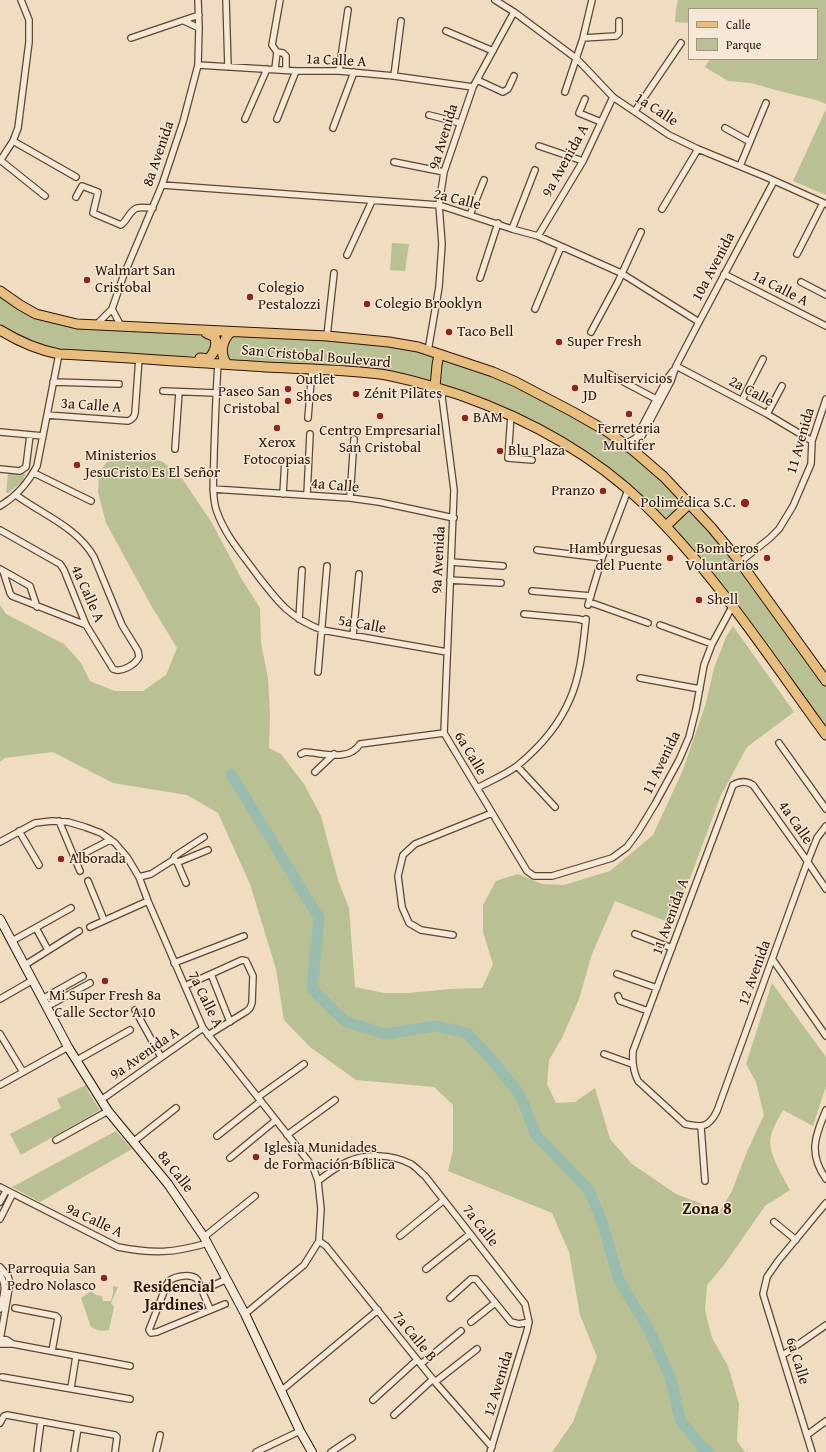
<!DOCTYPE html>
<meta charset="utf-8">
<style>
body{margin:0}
#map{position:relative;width:826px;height:1452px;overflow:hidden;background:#efdcc1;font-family:"Gentium Book Plus",serif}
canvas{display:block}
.legend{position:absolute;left:688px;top:8px;width:130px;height:52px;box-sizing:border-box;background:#f5e8d7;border:1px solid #a59381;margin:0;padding:5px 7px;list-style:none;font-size:12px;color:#2e1400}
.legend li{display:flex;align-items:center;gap:8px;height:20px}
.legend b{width:20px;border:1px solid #a59381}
</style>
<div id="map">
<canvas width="826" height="1452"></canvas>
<ul class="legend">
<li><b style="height:5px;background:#e8be80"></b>Calle</li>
<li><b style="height:11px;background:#b9c093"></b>Parque</li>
</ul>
</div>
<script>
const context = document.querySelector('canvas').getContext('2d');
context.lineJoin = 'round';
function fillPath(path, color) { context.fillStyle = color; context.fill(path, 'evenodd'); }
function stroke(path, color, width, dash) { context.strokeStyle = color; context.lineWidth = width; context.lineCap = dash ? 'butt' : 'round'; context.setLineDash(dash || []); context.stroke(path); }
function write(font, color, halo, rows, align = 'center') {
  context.font = font + ' "Gentium Book Plus",serif'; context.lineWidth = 3; context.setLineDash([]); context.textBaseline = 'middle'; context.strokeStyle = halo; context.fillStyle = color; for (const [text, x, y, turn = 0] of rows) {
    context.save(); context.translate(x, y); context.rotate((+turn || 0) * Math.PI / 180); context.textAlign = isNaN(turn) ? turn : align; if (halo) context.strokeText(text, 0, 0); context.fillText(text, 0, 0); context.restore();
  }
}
fillPath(new Path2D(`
 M 678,0 L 826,0 L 826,104 L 816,100 L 779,91 L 751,83 L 728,81 L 705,67 L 710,59 L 817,59 L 817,9 L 689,9 L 689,23 L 675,22 L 676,9 Z
 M 826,109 L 826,195 L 793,181 Z
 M 392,243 L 409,244 L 405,271 L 390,270 Z
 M 0,294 L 34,316 L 124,330 L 154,333 L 205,336 L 210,338 L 212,343 L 210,352 L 205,355 L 161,358 L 59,351 L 36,345 L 0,327 Z
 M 231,335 L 375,343 L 437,355 L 433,384 L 229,361 L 226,352 L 228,337 Z
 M 441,357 L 510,382 L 615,440 L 642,461 L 686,504 L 665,523 L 593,459 L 437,385 Z
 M 137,452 L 163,462 L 181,477 L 212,523 L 241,578 L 260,608 L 261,643 L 268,678 L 270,715 L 269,748 L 281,754 L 304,784 L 321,816 L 338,880 L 349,908 L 355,987 L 384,993 L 409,993 L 449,989 L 482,988 L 493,964 L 483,932 L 483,905 L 496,881 L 518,874 L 542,884 L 564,885 L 610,871 L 653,835 L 683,770 L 706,703 L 714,668 L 726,637 L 733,626 L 794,712 L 747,747 L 721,795 L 673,924 L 615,901 L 592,954 L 579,999 L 562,1038 L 549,1060 L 547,1084 L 556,1103 L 575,1102 L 595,1088 L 610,1139 L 632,1164 L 676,1194 L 720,1211 L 732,1191 L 746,1154 L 764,1115 L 756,1082 L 746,1064 L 772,983 L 826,1057 L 826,1086 L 813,1126 L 783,1110 C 779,1118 773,1127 771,1136 C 766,1150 783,1177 790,1190 L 765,1206 L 724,1265 L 707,1285 L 705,1310 L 712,1338 L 728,1366 L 739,1404 L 737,1441 L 745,1452 L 551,1452 L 553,1451 L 573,1422 L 597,1357 L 580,1315 L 569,1252 L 552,1213 L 448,1171 L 453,1150 L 453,1105 L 434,1087 L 356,1080 L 310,1047 L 284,1020 L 276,969 L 250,884 L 218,813 L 187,795 L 113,783 L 53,752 L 5,758 L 0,762 L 0,605 L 6,614 L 64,644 L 81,663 L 90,681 L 115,691 L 143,691 L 166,675 L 177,648 L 152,607 L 106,523 L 98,492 L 99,472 L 111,457 Z
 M 8,473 L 26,474 L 21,483 L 8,493 L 6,493 Z
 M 689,507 L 732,557 L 826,685 L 826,731 L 668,526 Z
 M 86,1085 L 89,1093 L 100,1110 L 21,1155 L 10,1134 L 61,1108 L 57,1099 Z
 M 116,1131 L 132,1149 L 40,1202 L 12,1187 Z
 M 113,1286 L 118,1287 L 111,1303 L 114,1307 L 109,1330 C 102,1332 96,1330 91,1327 L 81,1298 L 91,1291 L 96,1295 L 102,1296 L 103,1301 L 111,1301 L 113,1293 Z`), '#b9c093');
stroke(new Path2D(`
 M 231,774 L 319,918 L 312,989 L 346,1022 L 386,1034 L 436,1026 L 467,1033 L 493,1061 L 520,1095 L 536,1135 L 589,1190 L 601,1219 L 619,1280 L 649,1330 L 671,1379 L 680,1420 L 703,1448 L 709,1452`), '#9abcaf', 11);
const street = new Path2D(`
 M 226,0 L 228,67
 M 280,0 L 272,45 L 277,52 L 283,53 L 286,56 L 286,70
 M 495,0 L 514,12 L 577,59 L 613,97 L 669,135 L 698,149 L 766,177 L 826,204
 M 184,21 L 199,28
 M 446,31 L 493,51
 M 131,38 L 199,15
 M 583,38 L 616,36 L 619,33 L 619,21
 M 198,65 L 296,71 L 339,71 L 394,76 L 473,87
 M 275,69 L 277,52
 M 339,71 L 348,10
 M 394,76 L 401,21
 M 477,80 L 503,92 L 508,89 L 514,76
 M 565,92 L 583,38 L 592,0
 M 585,99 L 579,113 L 601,122
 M 635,111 L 681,43
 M 429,115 L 460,123
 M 245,119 L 267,69
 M 277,119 L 296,71
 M 333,128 L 354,72
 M 725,128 L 750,142
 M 13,141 L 76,177
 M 539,146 L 583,161
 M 0,160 L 45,196
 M 0,161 L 13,141 L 18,128 L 29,42 L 29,20 L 21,0
 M 394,162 L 444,172
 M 740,166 L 766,103
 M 162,185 L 439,205 L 512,229 L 538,236 L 621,273 L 699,322
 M 76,197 L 82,186 L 98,192 L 93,213 L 95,214 L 121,225 C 127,221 130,210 137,208 C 142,207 148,208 153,208
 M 662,209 L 698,149
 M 470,215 L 484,180
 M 512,229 L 535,170
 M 538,236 L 583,161 L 613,97
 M 797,254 L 823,203
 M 347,255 L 372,201
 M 724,274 L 826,326
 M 480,278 L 498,223
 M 801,282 L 826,295
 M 112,309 L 121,326
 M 535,309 L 561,247
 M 96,325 L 112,309 L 123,277 L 162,185 L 183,122 L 198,65 L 199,28 L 198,0
 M 591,332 L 618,282 L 641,232
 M 327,336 L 334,273
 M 428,351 L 439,287 L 442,244 L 439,205 L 444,172 L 473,87 L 514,12
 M 218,363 C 216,394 215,424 214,455 C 214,473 211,495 217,512 C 226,537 243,555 258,576 C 278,602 290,618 322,630 L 447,652
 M 676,366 L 767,414 L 812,441
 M 609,374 L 656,399
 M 53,382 L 119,384
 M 444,390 L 442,397 L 454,490 L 444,733
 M 163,391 L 216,393
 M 742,400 L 763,359
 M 767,414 L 782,386
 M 47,415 L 128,421 C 133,419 134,417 135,413 L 139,358
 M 511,415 L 508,458 L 532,460
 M 308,418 L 312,369
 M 0,432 L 43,436
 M 622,442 L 629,442 L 636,438 L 667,379 L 673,371
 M 175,449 L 179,392
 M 634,451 L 671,381 L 676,366 L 699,322 L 774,181
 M 0,469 L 20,471 L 26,467 L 30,435
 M 34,473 L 91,501
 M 213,489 L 350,498 L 379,502 L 454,518
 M 283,494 L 285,460
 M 307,495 L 310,434
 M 350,498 L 354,439
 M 0,506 C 17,496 28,483 37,466 L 59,354
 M 0,530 L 60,564 L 64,570 L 86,625 L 113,669 C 121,673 135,665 139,657 L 138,651 L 122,625 L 94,557 C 77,527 43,515 16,495
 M 537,550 L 602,558
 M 451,562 L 503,566
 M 740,562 L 770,538 L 779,529 L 793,506 L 811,464 L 812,441 L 826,399
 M 0,569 L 30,586 L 37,607
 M 3,571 L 10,593 L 12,596 L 86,625
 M 450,580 L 501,583
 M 532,591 L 591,596
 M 589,602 L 648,623
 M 588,605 L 602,558 L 628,490
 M 524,614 L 578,619 L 586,621
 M 299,619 L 302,570
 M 660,625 L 712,644
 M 353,636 L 359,574
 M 318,672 L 327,566
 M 640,678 L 700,689
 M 444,733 L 527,871 L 534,876 L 552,876 L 612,858 L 627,847 L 638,832 L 655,804 L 679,760 L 689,737 L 696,709 L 704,665 L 712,644 L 732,607
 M 779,743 L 826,809
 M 301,754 L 305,752 C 323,753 349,762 360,744 L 444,733
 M 517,766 L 555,807
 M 315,772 L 334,754
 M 477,788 C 490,781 505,775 517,766 C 539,748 559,725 570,699 C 581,674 583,645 586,619
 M 59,821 L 80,871
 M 826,826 L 817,838 L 807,863 L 717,1111 C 709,1127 703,1128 685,1124 L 638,1081 C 633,1071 632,1062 633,1051 L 733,785 C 740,781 747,781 753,785 L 803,855 L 826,889
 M 19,831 L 39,865
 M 0,842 L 35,823 L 52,821 L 68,822 L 85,827 L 101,833 L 115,843 L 127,857 L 139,877 L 148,901 L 203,1028 L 313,1167 L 318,1181 L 321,1209 L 319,1241 L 304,1265 L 245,1314
 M 81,855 L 110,840
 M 173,860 L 177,862 L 181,861 L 208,850
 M 177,862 L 186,883
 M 139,877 L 151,874 L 173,860 L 175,856 L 204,837
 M 88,881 L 104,920
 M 90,927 L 148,901
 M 36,928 L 48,950
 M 635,934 L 672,948
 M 453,935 L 421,930 L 409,923 L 402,907 L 398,876 L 403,855 L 415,844 L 492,813
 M 12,941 L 71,908
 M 773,960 L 826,1036
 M 174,963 L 244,936
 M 25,965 L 79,931
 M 211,974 L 230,1022
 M 617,974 L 657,988
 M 189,984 L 242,960 L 246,961 L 253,976 L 252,1003 L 250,1008 L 247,1011 L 208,1035
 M 618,996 L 620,1001 L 648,1011
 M 44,998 L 83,976
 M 0,999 L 33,980
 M 48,1006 L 90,983
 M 135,1010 L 161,1057
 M 0,1034 L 23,1072
 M 604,1054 L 632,1064
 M 77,1060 L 130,1030
 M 0,1085 L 68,1047
 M 258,1097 L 304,1064
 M 101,1100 L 203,1028
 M 826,1110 C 815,1137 808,1153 826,1179
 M 701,1127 L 705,1181
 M 287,1135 L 335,1100
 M 217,1136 L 261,1101
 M 56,1140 L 108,1111
 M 133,1142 L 176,1108
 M 230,1158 L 276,1120
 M 318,1181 C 327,1174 336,1167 347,1162 C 366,1153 392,1154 411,1164 C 416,1167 421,1173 425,1176 L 525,1304 L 529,1322 L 527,1331 L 490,1452
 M 0,1187 L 118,1247 C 154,1254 173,1253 208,1243
 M 0,1202 L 6,1191
 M 0,1219 L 12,1195
 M 774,1222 L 796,1240
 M 400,1236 L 444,1200
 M 204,1237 L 255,1196
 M 319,1241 L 326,1246 L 435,1382 L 492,1447
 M 0,1267 L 8,1276 L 10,1283 L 0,1340
 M 426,1269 L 470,1234
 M 0,1275 C 8,1286 3,1297 0,1309
 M 203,1290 L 227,1279
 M 450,1298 L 471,1279 L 476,1279 L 511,1322 L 519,1324 L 529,1322
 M 15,1308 L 56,1316 L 58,1318 L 52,1351
 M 210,1309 L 197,1279 C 190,1273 171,1276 167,1284 L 149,1330 L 151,1333 L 157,1332 L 225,1304
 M 471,1322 L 495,1303
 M 0,1338 L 7,1340 L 13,1344
 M 0,1344 L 13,1344 L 130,1366
 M 783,1355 L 826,1325
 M 421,1364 L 461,1331
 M 2,1377 L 130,1399
 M 435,1382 L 477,1349
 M 71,1388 L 76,1356
 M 282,1390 L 378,1310
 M 373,1400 L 417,1360
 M 394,1415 L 433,1379
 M 0,1423 L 4,1416 L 7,1415 L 115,1435 L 117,1437 L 115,1452
 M 807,1435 L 826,1421
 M 37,1452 L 41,1421
 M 74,1452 L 78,1428
 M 156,1452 L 160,1435
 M 256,1452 L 300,1431
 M 331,1452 L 352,1438
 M 812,1452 L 763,1294 L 767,1277 L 778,1261 L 826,1203`);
const secondary = new Path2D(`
 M 0,919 L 68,1047 L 108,1111 L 168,1184 L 204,1237 L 245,1314 L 300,1431 L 312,1452`);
const primary = new Path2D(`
 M 0,291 L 20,305 L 36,314 L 77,324 L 327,336 L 389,342 L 418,347 L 493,372 L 516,382 L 573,412 L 608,432 L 634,451 L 664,477 L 711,527 L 740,562 L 826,681
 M 0,330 C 18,341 38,350 59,354 C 123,357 187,362 251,366 C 294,369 337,369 380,374 C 407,378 434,387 460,395 C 528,419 592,454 644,504 C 713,571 769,657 826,735
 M 200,358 L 208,359 C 215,353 217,346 215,337 L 206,333
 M 227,364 C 219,354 222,340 231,332
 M 435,387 L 437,365 L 439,354
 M 666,526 L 689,504`);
stroke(street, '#5e4630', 8);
stroke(secondary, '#2e1400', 10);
stroke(primary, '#2e1400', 11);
stroke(street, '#f5e8d7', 5.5);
stroke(secondary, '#f5e8d7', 8);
stroke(primary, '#e8be80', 9);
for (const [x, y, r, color] of [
 [87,280,4,"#8f2418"],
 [250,297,4,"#8f2418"],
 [367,304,4,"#8f2418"],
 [449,332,4,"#8f2418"],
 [559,342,4,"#8f2418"],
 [575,388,4,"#8f2418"],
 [288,389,4,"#8f2418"],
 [356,394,4,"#8f2418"],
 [288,401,4,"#8f2418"],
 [629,414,4,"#8f2418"],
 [380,416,4,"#8f2418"],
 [465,418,4,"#8f2418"],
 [277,428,4,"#8f2418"],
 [500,451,4,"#8f2418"],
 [77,465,4,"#8f2418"],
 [603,491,4,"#8f2418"],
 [745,503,5,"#8f2418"],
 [670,558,4,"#8f2418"],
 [767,558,4,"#8f2418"],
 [699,600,4,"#8f2418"],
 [61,859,4,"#8f2418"],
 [105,981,4,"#8f2418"],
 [256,1157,4,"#8f2418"],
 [104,1278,4,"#8f2418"]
]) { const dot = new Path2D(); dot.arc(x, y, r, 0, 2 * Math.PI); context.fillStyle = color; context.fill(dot); stroke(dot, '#f5e8d7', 1.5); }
write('15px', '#2e1400', '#f5e8d7', [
 ["1a Calle A",336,61,3],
 ["1a Calle",656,110,33],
 ["9a Avenida",444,137,-73],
 ["8a Avenida",159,154,-71],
 ["9a Avenida A",566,161,-61],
 ["2a Calle",457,200,14],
 ["10a Avenida",714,267,-62],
 ["1a Calle A",780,289,27],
 ["San Cristobal Boulevard",316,357,5],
 ["2a Calle",751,392,28],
 ["3a Calle A",91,406,4],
 ["11 Avenida",801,441,-74],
 ["4a Calle",335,486,5],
 ["9a Avenida",439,560,-87],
 ["4a Calle A",87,594,66],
 ["5a Calle",362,625,10],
 ["6a Calle",470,754,59],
 ["11 Avenida",662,763,-64],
 ["4a Calle",795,823,55],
 ["11 Avenida A",671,917,-70],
 ["12 Avenida",755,973,-70],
 ["7a Calle A",205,1000,64],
 ["9a Avenida A",145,1054,-35],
 ["8a Calle",175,1172,52],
 ["9a Calle A",94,1221,25],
 ["7a Calle",480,1226,52],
 ["7a Calle B",414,1337,51],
 ["6a Calle",797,1361,73],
 ["12 Avenida",499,1384,-73]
]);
write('15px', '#2e1400', '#f5e8d7', [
 ["Walmart San",95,271],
 ["Cristobal",95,288],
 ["Colegio",258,288],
 ["Pestalozzi",258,305],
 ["Colegio Brooklyn",375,304],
 ["Taco Bell",457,332],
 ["Super Fresh",567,342],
 ["Multiservicios",583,379],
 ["JD",583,396],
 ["Outlet",296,380],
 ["Shoes",296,397],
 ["Paseo San",280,392,"right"],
 ["Cristobal",280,409,"right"],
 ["Zénit Pilates",364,394],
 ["BAM",473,418],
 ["Ferreteria",629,429,"center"],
 ["Multifer",629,446,"center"],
 ["Centro Empresarial",380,431,"center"],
 ["San Cristobal",380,448,"center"],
 ["Xerox",277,443,"center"],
 ["Fotocopias",277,460,"center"],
 ["Blu Plaza",508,451],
 ["Ministerios",85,456],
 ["JesuCristo Es El Señor",85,473],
 ["Pranzo",595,491,"right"],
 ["Polimédica S.C.",736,503,"right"],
 ["Hamburguesas",662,549,"right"],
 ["del Puente",662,566,"right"],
 ["Bomberos",759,549,"right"],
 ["Voluntarios",759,566,"right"],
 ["Shell",707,600],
 ["Alborada",69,859],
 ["Mi Super Fresh 8a",105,996,"center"],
 ["Calle Sector A10",105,1013,"center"],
 ["Iglesia Munidades",264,1148],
 ["de Formación Bíblica",264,1165],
 ["Parroquia San",96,1269,"right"],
 ["Pedro Nolasco",96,1286,"right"]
], 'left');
write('bold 16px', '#2e1400', '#f5e8d7', [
 ["Residencial",174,1288],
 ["Jardines",174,1306]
]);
write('bold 17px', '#2e1400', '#f5e8d7', [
 ["Zona 8",707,1210]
]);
</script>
